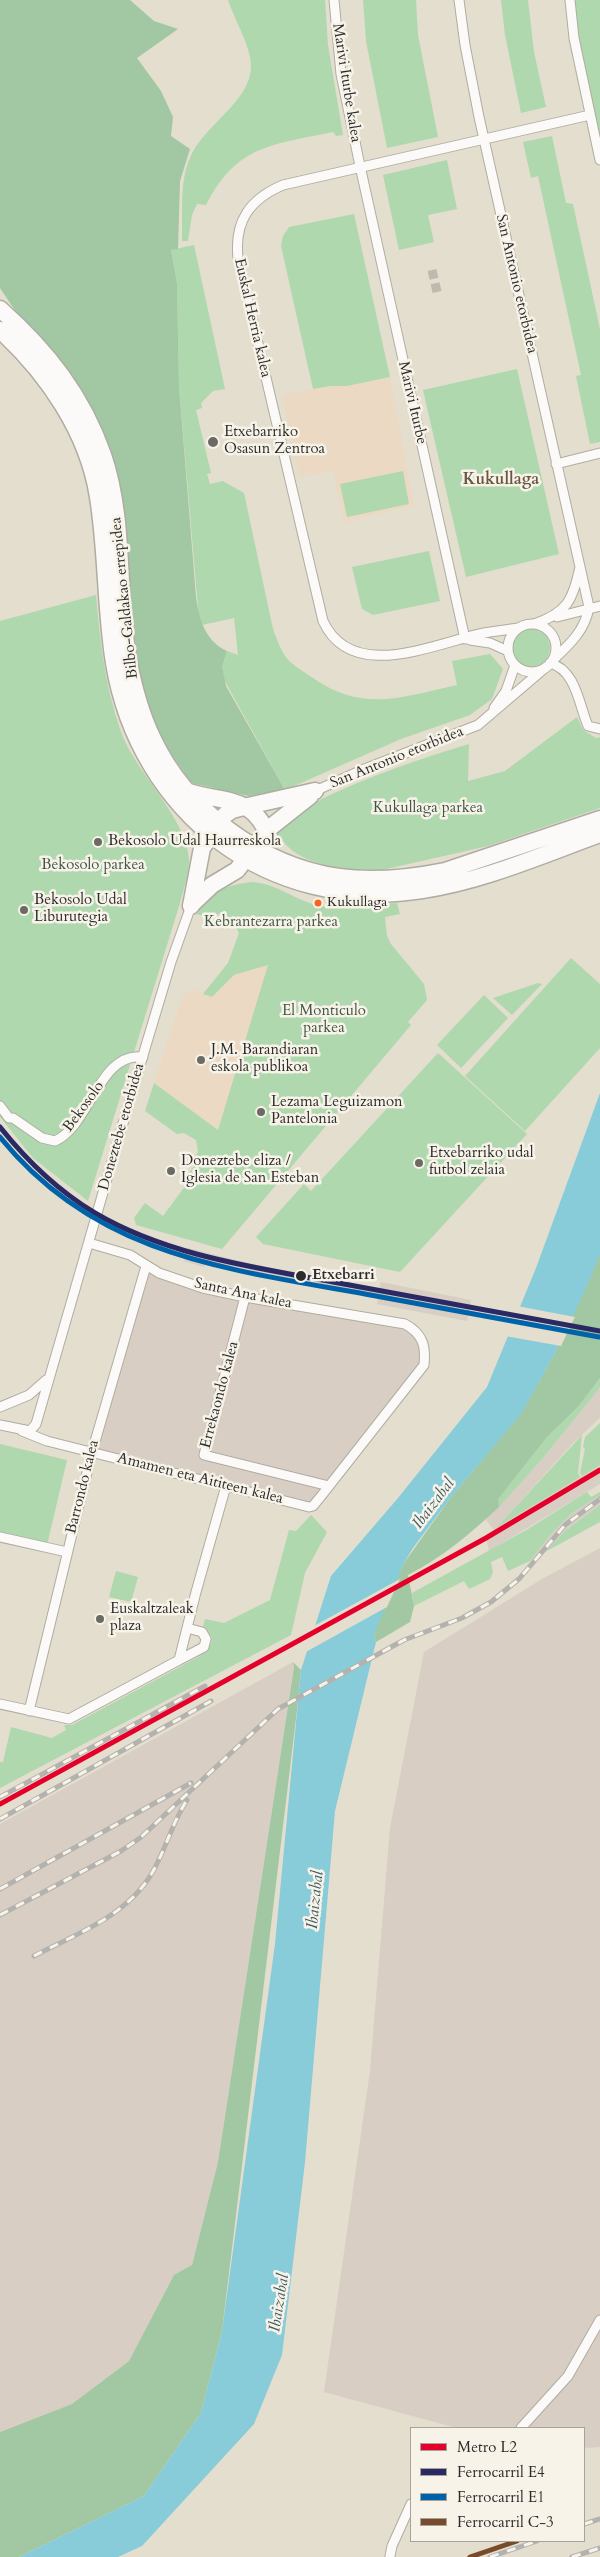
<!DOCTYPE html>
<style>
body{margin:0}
#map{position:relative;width:600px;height:2557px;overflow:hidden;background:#e3decd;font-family:Cardo,serif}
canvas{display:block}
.legend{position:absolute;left:410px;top:2427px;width:175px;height:115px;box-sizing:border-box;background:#f7f3e8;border:1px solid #a5a39c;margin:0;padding:6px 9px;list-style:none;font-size:15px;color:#2b2b2b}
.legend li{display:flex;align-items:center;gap:10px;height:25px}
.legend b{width:25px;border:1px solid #a5a39c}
</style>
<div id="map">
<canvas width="600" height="2557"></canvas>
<ul class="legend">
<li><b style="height:6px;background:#e4002b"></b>Metro L2</li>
<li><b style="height:6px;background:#2b2963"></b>Ferrocarril E4</li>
<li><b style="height:6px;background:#0063a9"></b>Ferrocarril E1</li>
<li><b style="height:6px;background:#7a4b2a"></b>Ferrocarril C-3</li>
</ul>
</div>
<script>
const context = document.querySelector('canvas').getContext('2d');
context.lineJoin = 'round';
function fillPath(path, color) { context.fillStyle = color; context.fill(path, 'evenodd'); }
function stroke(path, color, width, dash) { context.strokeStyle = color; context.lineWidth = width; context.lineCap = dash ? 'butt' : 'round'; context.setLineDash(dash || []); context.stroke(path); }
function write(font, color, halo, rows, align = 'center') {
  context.font = font + ' Cardo,serif'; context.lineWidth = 5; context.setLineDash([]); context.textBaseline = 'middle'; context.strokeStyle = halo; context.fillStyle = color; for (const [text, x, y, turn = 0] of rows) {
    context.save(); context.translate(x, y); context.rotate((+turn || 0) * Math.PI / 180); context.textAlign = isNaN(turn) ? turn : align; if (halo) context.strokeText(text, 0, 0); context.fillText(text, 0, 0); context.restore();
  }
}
fillPath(new Path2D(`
 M 390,377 L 414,505 L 344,522 L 333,470 L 299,477 L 282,395 L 330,386 L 347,386 Z
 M 268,965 L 263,990 L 218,1130 L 154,1083 L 183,995 L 197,988 L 198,992 L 212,997 L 234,975 Z`), '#ebd9c4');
fillPath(new Path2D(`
 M 188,1248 L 252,1264 L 379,1288 L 381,1282 L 471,1300 L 467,1321 L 377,1304 L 378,1298 L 205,1265 L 204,1267 L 184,1261 Z
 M 146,1266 L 203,1287 L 405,1324 L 417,1332 L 424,1365 L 313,1506 L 92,1452 Z
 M 600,1387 L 600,1418 L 573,1443 L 499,1525 L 600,1465 L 600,1484 L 489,1551 L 486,1538 L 494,1530 L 486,1520 L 542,1459 Z
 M 600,1495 L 600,1505 L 566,1530 L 545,1552 L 530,1561 L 550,1535 L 571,1514 Z
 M 600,1548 L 600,2447 L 584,2448 L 584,2428 L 457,2428 L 324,2392 L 370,2071 L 390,1828 L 424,1652 L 542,1579 Z
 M 293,1662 L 294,1666 L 218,2162 L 192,2265 L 174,2275 L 129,2361 L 72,2404 L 0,2432 L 0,1824 Z`), '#d8cec3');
fillPath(new Path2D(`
 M 228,0 L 325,0 L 328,45 L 343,135 L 336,136 L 333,132 C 273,145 237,144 206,205 L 197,204 L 192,215 L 188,241 L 182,241 C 183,215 179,182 190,158 C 205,122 259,98 250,57 C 246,38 234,18 228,0 Z
 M 363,0 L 416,0 L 418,35 L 438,137 L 387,148 L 366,41 Z
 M 501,0 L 528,0 L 534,52 L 546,107 L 521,113 L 505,35 Z
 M 570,0 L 600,0 L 600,160 Z
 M 552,136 L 566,203 L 573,204 L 600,329 L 600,442 L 590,444 L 576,376 L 581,375 L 538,176 L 531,178 L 523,142 Z
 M 447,160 L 457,209 L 428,215 L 434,242 L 399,250 L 383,175 Z
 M 354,214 L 390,377 L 347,386 L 330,386 L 313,389 L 281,246 L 283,236 L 289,227 Z
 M 194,245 L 225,389 L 213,391 L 201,403 L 202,408 L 196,410 L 211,473 L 207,474 L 210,484 L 223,481 L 244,493 L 273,629 C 285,661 286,660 313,678 C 363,713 402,697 457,685 L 452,661 L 490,654 L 503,669 L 492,699 L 470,715 L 401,739 L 285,790 L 222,676 L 222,667 L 227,651 L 238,655 L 234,618 L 202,625 L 199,619 L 179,386 L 177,283 L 171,250 Z
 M 517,369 L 559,554 L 466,577 L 423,390 Z
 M 403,471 L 409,504 L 347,517 L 340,484 Z
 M 429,551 L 440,601 L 373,615 L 362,609 L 352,567 Z
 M 96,595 C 100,641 105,685 120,729 C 135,774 185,814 189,859 C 190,873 183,890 180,903 L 88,1201 L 33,1158 L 0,1117 L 0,621 Z
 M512 648a19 19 0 1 1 38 0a19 19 0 1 1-38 0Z
 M 577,717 L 583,730 L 596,738 L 600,737 L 600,808 L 488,846 L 382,870 C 348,870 295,868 278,833 C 290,800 432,755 469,744 L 468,781 L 505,771 Z
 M 252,882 C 278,884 292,899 317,905 C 343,911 371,905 397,903 L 400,914 L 385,917 L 387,936 L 391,944 L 424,984 L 427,1000 L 408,1022 L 411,1025 L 222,1249 L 136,1225 L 134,1218 L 145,1203 L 163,1216 L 186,1185 L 182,1182 L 194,1166 L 190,1163 L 198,1152 L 196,1140 L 184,1133 L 177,1134 L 145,1111 L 154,1083 L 218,1130 L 268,965 L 234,975 L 212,997 L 203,994 L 228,963 L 239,933 C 236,925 223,914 213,914 C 207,915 204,917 197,914 C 210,891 227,885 252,882 Z
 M 571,958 L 600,984 L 600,1048 L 525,1131 L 465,1076 Z
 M 538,983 L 542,984 L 512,1015 L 493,998 Z
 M 484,995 L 508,1018 L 461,1068 L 437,1045 Z
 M 438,1053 L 527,1134 L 400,1272 L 263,1244 L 256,1237 L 304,1184 L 311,1191 Z
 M 600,1378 L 600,1387 L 594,1395 L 542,1459 L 499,1507 L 497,1499 L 547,1437 L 578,1407 Z
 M 600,1423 L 600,1465 L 582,1476 L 580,1473 L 585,1449 L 583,1447 L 585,1437 Z
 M 582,1435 L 578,1473 L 580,1477 L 497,1527 Z
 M 0,1444 L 67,1460 L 47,1545 L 0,1534 Z
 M 587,1492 L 591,1497 L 600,1492 L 600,1495 L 571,1514 L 551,1534 L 530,1561 L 508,1571 L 502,1557 L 491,1562 L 493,1572 L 490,1579 L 469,1589 L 464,1581 L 414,1606 L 412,1593 L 528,1529 Z
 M 600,1505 L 600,1522 L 545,1552 L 566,1530 Z
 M 311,1515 L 327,1532 L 305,1573 L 291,1635 L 0,1788 L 0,1762 L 3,1762 L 11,1727 L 52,1738 L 66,1730 L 64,1725 L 72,1725 L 200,1656 C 210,1649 220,1635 202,1630 L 205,1619 L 224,1623 L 270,1600 L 289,1530 L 296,1531 Z
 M 116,1571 L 138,1577 L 131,1602 L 109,1597 Z`), '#afd8ae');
fillPath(new Path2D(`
 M 0,0 L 130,0 L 154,21 L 178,29 L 137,58 L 161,91 L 173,117 L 171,136 L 190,149 L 180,181 L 178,249 L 171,250 L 177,283 L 179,386 L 196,597 C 199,619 205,641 227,651 L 222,667 L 226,686 L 285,790 L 249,796 L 191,783 L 159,736 L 141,681 L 137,660 L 129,576 L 94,414 L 68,371 L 37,332 L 18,315 L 0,288 Z
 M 600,1254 L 600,1378 L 578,1407 L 547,1437 L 498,1499 L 499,1507 C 471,1533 443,1557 408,1575 L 414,1606 L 410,1622 L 376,1642 L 374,1634 L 379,1619 L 404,1563 L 451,1497 L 521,1413 L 554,1355 Z
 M 293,1662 L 301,1670 L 297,1710 L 222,2331 L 201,2413 L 144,2496 L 19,2557 L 0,2557 L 0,2432 L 72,2404 L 129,2361 L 174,2275 L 192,2265 L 218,2162 L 294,1667 Z`), '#a1c8a2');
fillPath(new Path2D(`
 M 600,1093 L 600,1254 L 586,1288 L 554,1355 L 521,1414 L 451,1497 L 413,1548 L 404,1563 L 374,1634 L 376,1642 L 335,1811 L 305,2162 L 282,2355 L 254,2424 L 142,2546 L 118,2557 L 19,2557 L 144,2496 L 201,2413 L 222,2331 L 275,1944 L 301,1670 L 331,1576 L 398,1498 L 487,1387 L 536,1268 Z`), '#88ccda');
fillPath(new Path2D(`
 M 517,1306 L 575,1317 L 561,1346 L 505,1336 Z
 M 400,1579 L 387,1607 L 304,1653 L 312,1627 Z`), '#e3decd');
stroke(new Path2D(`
 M 432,270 L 438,296`), '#bebaad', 9, [9, 4.5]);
const street = new Path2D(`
 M 334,0 L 341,74 L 360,166 L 465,639
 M 459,0 L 465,45 L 479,117 L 589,607 C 585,631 569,645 552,661
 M 570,0 L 574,38 L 600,160
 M 556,464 L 600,453
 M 557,617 L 600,606
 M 534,624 C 567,613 573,600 580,567
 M508 648a24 24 0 1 1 48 0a24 24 0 1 1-48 0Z
 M 518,628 C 507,630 495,631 484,633 C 435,643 352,684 323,621 L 238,258 C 234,221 250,199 283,185 L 590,115
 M 470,640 L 490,643 L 508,651
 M 550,663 C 576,670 579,705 588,726 L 600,729
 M 494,708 L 506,691 L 515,665
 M 315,791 L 362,770 L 478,725 L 546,667
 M 0,1106 L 9,1118 L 13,1118 L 42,1138 L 55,1141 C 90,1126 99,1051 143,1057
 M 245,1297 L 204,1455 L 329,1486
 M 0,1407 L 29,1395 L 46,1380
 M 0,1425 L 30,1431 L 36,1424 L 135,1082 L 171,962 L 191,906
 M 22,1431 L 47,1441 L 309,1507 L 313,1506 L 322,1495 L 424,1365 C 426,1346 423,1334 405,1324 L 245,1297 L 203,1288 L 159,1273 L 130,1255 L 89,1243
 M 0,1537 L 67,1552
 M 179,1660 L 204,1647 L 206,1639 L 202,1632 L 187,1628
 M 0,1704 L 69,1719 L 179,1660 L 196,1592 L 226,1486
 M 29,1711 L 92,1452 L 146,1266
 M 521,2428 L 568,2376 L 600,2320
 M 390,2556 L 392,2546 L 411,2504`);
const highway = new Path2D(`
 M 0,309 C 47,351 82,395 103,455 C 126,522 116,594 129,663 C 134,688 141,714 152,737 C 185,809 261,866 339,877 C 375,882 410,878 445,871 L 600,819
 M 0,330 C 47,373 88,432 98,497 C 107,552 105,608 114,663 C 139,813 269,914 422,890 C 483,881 542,855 600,834
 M 189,792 C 229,804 253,795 270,839
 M 191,905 L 212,885 L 237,870 L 267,830 L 310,796
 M 191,906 L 202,848 L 225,815 L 232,810 L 248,806 L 315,791`);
stroke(street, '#afaca2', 11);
stroke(highway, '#afaca2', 19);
stroke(street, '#fbfaf8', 9);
stroke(highway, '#fbfaf8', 16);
const rail = new Path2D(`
 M 0,1797 L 205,1686
 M 0,1819 L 211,1701
 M 0,1889 L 191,1783
 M 0,1915 L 121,1851 L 140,1838 L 278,1709 L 404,1640 L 462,1618 L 491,1602 L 519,1579 L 565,1525 L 600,1499
 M 34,1956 C 76,1934 127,1916 152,1873 C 166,1849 172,1823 187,1800
 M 584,2524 L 600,2519
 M 490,2557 L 537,2541
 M 572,2557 L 600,2548`);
stroke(rail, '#b3b2af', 5);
stroke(rail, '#f7f3e8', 3, [9]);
stroke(new Path2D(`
 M 0,1127 C 27,1161 57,1190 95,1213 C 166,1255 252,1267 333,1282 C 422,1298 511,1314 600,1331`), '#2b2963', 5);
stroke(new Path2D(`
 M 0,1137 C 95,1255 225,1269 365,1294 C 443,1308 521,1322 599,1337`), '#0063a9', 5);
stroke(new Path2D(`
 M 470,2557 L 517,2541`), '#7a4b2a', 5);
stroke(new Path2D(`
 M 0,1804 L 486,1538 L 600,1470`), '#e4002b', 5);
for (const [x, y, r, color] of [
 [213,442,6,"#6b6a64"],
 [98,842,5,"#6b6a64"],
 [318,903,4.5,"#f26522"],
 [24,910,5,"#6b6a64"],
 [201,1060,5,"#6b6a64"],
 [261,1112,5,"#6b6a64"],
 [419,1163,5,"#6b6a64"],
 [171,1171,5,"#6b6a64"],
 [301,1276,6,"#2b2b2b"],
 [100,1619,5,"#6b6a64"]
]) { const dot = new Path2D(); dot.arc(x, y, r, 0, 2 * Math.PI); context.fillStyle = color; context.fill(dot); stroke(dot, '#f7f3e8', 2); }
write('14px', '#2b2b2b', '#f7f3e8', [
 ["Kukullaga",327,903]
], 'left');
write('15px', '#2b2b2b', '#f7f3e8', [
 ["Marivi Iturbe kalea",346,83,81],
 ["San Antonio etorbidea",516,284,77],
 ["Euskal Herria kalea",252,318,77],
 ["Marivi Iturbe",412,403,77],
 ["Bilbo-Galdakao errepidea",125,598,-96],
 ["San Antonio etorbidea",397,758,-22],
 ["Bekosolo",84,1107,-54],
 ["Doneztebe etorbidea",122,1127,-74],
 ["Santa Ana kalea",243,1294,12],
 ["Errekaondo kalea",220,1395,-75],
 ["Amamen eta Aititeen kalea",200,1479,14],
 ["Barrondo kalea",83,1487,-76]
]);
write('15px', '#2b2b2b', '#f7f3e8', [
 ["Etxebarriko",224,433],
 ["Osasun Zentroa",224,450],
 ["Bekosolo Udal Haurreskola",108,842],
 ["Bekosolo Udal",34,901],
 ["Liburutegia",34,918],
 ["J.M. Barandiaran",211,1051],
 ["eskola publikoa",211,1068],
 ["Lezama Leguizamon",271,1103],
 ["Pantelonia",271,1120],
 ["Etxebarriko udal",429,1154],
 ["futbol zelaia",429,1171],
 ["Doneztebe eliza /",181,1162],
 ["Iglesia de San Esteban",181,1179],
 ["Euskaltzaleak",110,1610],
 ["plaza",110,1627]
], 'left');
write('15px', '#415545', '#f7f3e8', [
 ["Kukullaga parkea",428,809],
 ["Bekosolo parkea",93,866],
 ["Kebrantezarra parkea",271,923],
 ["El Monticulo",324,1012],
 ["parkea",324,1029]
]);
write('bold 15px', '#2b2b2b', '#f7f3e8', [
 ["Etxebarri",312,1276]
], 'left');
write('bold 16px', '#695744', '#f7f3e8', [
 ["Kukullaga",501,480]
]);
write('italic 16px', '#3b5961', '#f7f3e8', [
 ["Ibaizabal",434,1504,-53],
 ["Ibaizabal",316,1900,-84],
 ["Ibaizabal",280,2303,-81]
]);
</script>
